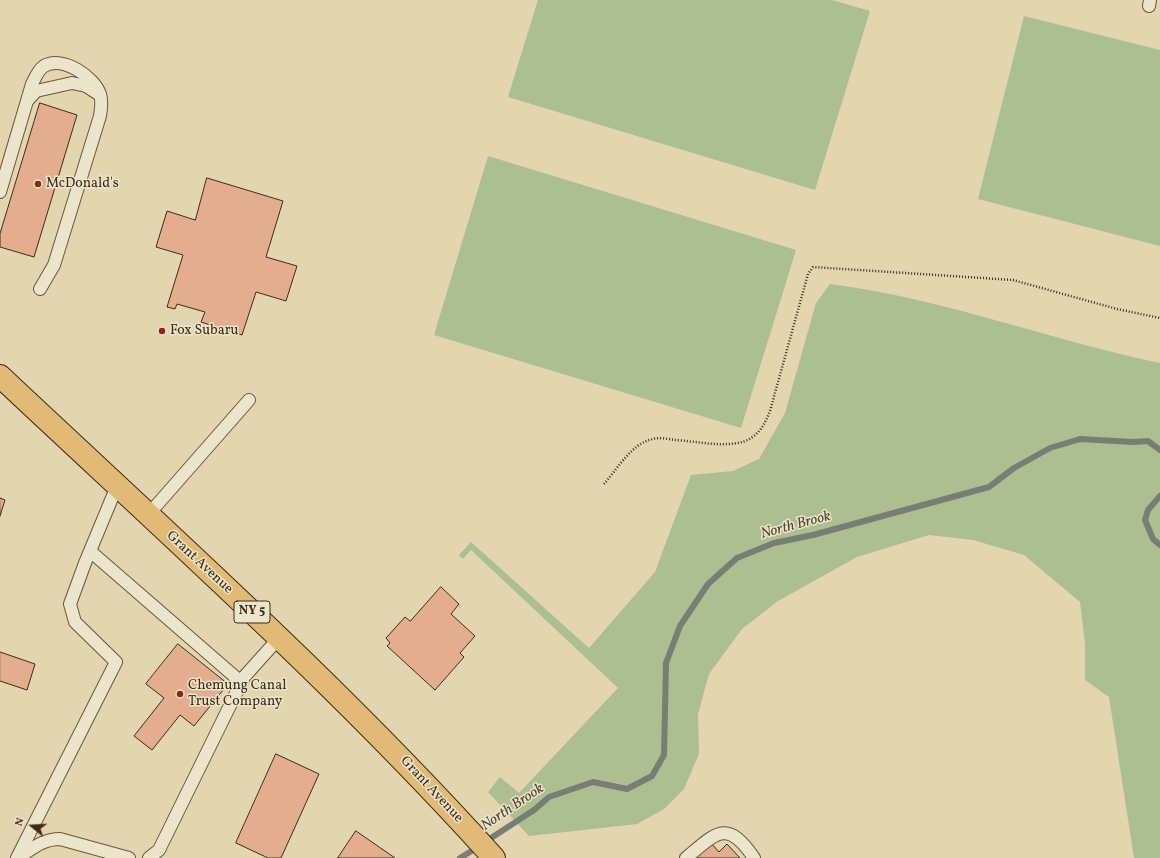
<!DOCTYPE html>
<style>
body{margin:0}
#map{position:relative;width:1160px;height:858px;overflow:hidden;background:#e2d5af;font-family:Vollkorn,serif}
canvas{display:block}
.north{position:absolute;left:12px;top:806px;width:40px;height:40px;-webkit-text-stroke:3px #ece4cb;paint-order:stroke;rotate:288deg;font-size:11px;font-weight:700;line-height:16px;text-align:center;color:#432b12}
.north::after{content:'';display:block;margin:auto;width:14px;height:18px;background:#432b12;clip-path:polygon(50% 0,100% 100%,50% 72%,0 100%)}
</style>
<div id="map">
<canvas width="1160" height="858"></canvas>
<div class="north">N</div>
</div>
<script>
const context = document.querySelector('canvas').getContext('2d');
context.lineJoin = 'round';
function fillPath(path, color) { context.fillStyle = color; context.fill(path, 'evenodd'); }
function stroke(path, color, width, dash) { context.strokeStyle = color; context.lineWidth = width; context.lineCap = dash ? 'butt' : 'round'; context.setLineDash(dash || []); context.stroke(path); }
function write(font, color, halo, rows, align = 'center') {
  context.font = font + ' Vollkorn,serif'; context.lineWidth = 3; context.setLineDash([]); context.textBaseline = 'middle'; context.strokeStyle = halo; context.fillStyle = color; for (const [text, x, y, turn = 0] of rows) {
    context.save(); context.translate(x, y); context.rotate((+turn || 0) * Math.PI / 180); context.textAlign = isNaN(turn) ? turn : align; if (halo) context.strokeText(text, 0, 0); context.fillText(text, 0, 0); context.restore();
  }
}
fillPath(new Path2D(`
 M 538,0 L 832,0 L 870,11 L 815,190 L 508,97 Z
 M 1024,16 L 1160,50 L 1160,246 L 978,199 Z
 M 488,156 L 796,250 L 741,428 L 434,335 Z
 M 830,284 C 942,298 1049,340 1160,363 L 1160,858 L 1134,858 L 1109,697 L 1085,680 L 1085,644 L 1080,602 L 1024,555 L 973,540 L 929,535 L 857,557 L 778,601 L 742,629 L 709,674 L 698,714 L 699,754 L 684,789 L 664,809 L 637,824 L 529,836 L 488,792 L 500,777 L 519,793 L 618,688 L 471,550 L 463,559 L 459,555 L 471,542 L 589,648 L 655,572 L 691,475 L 733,471 L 759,459 L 785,413 L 816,303 Z`), '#adbe90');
stroke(new Path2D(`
 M 1160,496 L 1148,510 L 1145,520 L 1153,539 L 1160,545
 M 485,842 L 534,810 L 549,797 L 593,782 L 627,789 L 652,776 L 664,755 L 666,663 L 680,626 L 708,584 L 737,558 L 774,543 L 813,535 L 989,487 L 1014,468 L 1050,448 L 1080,439 L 1133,442 L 1148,441 L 1160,450
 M 460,858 L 478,847`), '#777e74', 6);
const building = new Path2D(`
 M 40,103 L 77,115 L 34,257 L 0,247 L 0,234 Z
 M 207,178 L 283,201 L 266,257 L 297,266 L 286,301 L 256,292 L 242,335 L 201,322 L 205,312 L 177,304 L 175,309 L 167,307 L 183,255 L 156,247 L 167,211 L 195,220 Z
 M 0,498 L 5,500 L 0,516 Z
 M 441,587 L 459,604 L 451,614 L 475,636 L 460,653 L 464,657 L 435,690 L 387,646 L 390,643 L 386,638 L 405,617 L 410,621 Z
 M 178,644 L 228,684 L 194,726 L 180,715 L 152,750 L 134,736 L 164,698 L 146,684 Z
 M 0,652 L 35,664 L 27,690 L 0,681 Z
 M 276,754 L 319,774 L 281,858 L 268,858 L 236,843 Z
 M 356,831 L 395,858 L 338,858 Z
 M 711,843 L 719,852 L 727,844 L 740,858 L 695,858 Z`);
fillPath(building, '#e3ad90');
stroke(building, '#432b12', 1);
const service = new Path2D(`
 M 1149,6 L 1150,0
 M 28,100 L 36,91 L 72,83 L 86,86 L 100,95
 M 0,192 L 32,84 C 35,78 38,70 44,66 C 63,55 94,77 100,94 C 102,100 101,110 100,116 L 54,265 L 40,289
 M 148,515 L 249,400
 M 90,551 L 241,682
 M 17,858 L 116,662 L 75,622 L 70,604 L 85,563 L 117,486
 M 18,858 C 32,849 42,839 60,839 L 129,858
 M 149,858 L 159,850 L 244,677 L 279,638
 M 686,858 C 716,833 727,818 754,858`);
const trunk = new Path2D(`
 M 0,376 C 168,534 340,687 494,858`);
stroke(service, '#6b5639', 14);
stroke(trunk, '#432b12', 24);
stroke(new Path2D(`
 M 604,484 C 618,468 632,443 653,439 C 660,437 668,439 675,440 C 696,441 733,450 751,438 C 761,432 766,421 770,411 L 808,274 L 813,267 L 1013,280 L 1117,309 L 1160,318`), '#432b12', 2.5, [1, 2]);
stroke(service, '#ece4cb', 12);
stroke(trunk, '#e1ba78', 22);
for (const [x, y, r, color] of [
 [38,184,4,"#8f2418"],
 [162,331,4,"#8f2418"],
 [180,694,4,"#8f2418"]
]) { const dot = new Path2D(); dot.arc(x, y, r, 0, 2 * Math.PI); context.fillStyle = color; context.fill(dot); stroke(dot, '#ece4cb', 1.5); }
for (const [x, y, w] of [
 [252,612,36]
]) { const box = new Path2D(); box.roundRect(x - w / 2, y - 11, w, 22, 3); context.fillStyle = '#ece4cb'; context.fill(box); stroke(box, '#432b12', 1); }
write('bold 13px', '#432b12', null, [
 ["NY 5",252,612]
]);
write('14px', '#432b12', '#ece4cb', [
 ["McDonald's",46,184],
 ["Fox Subaru",170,331],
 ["Chemung Canal",188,686],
 ["Trust Company",188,702]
], 'left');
write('14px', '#432b12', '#ece4cb', [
 ["Grant Avenue",199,563,43],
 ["Grant Avenue",431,790,47]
]);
write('italic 15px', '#544733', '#ece4cb', [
 ["North Brook",796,526,-15],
 ["North Brook",513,808,-34]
]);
</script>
